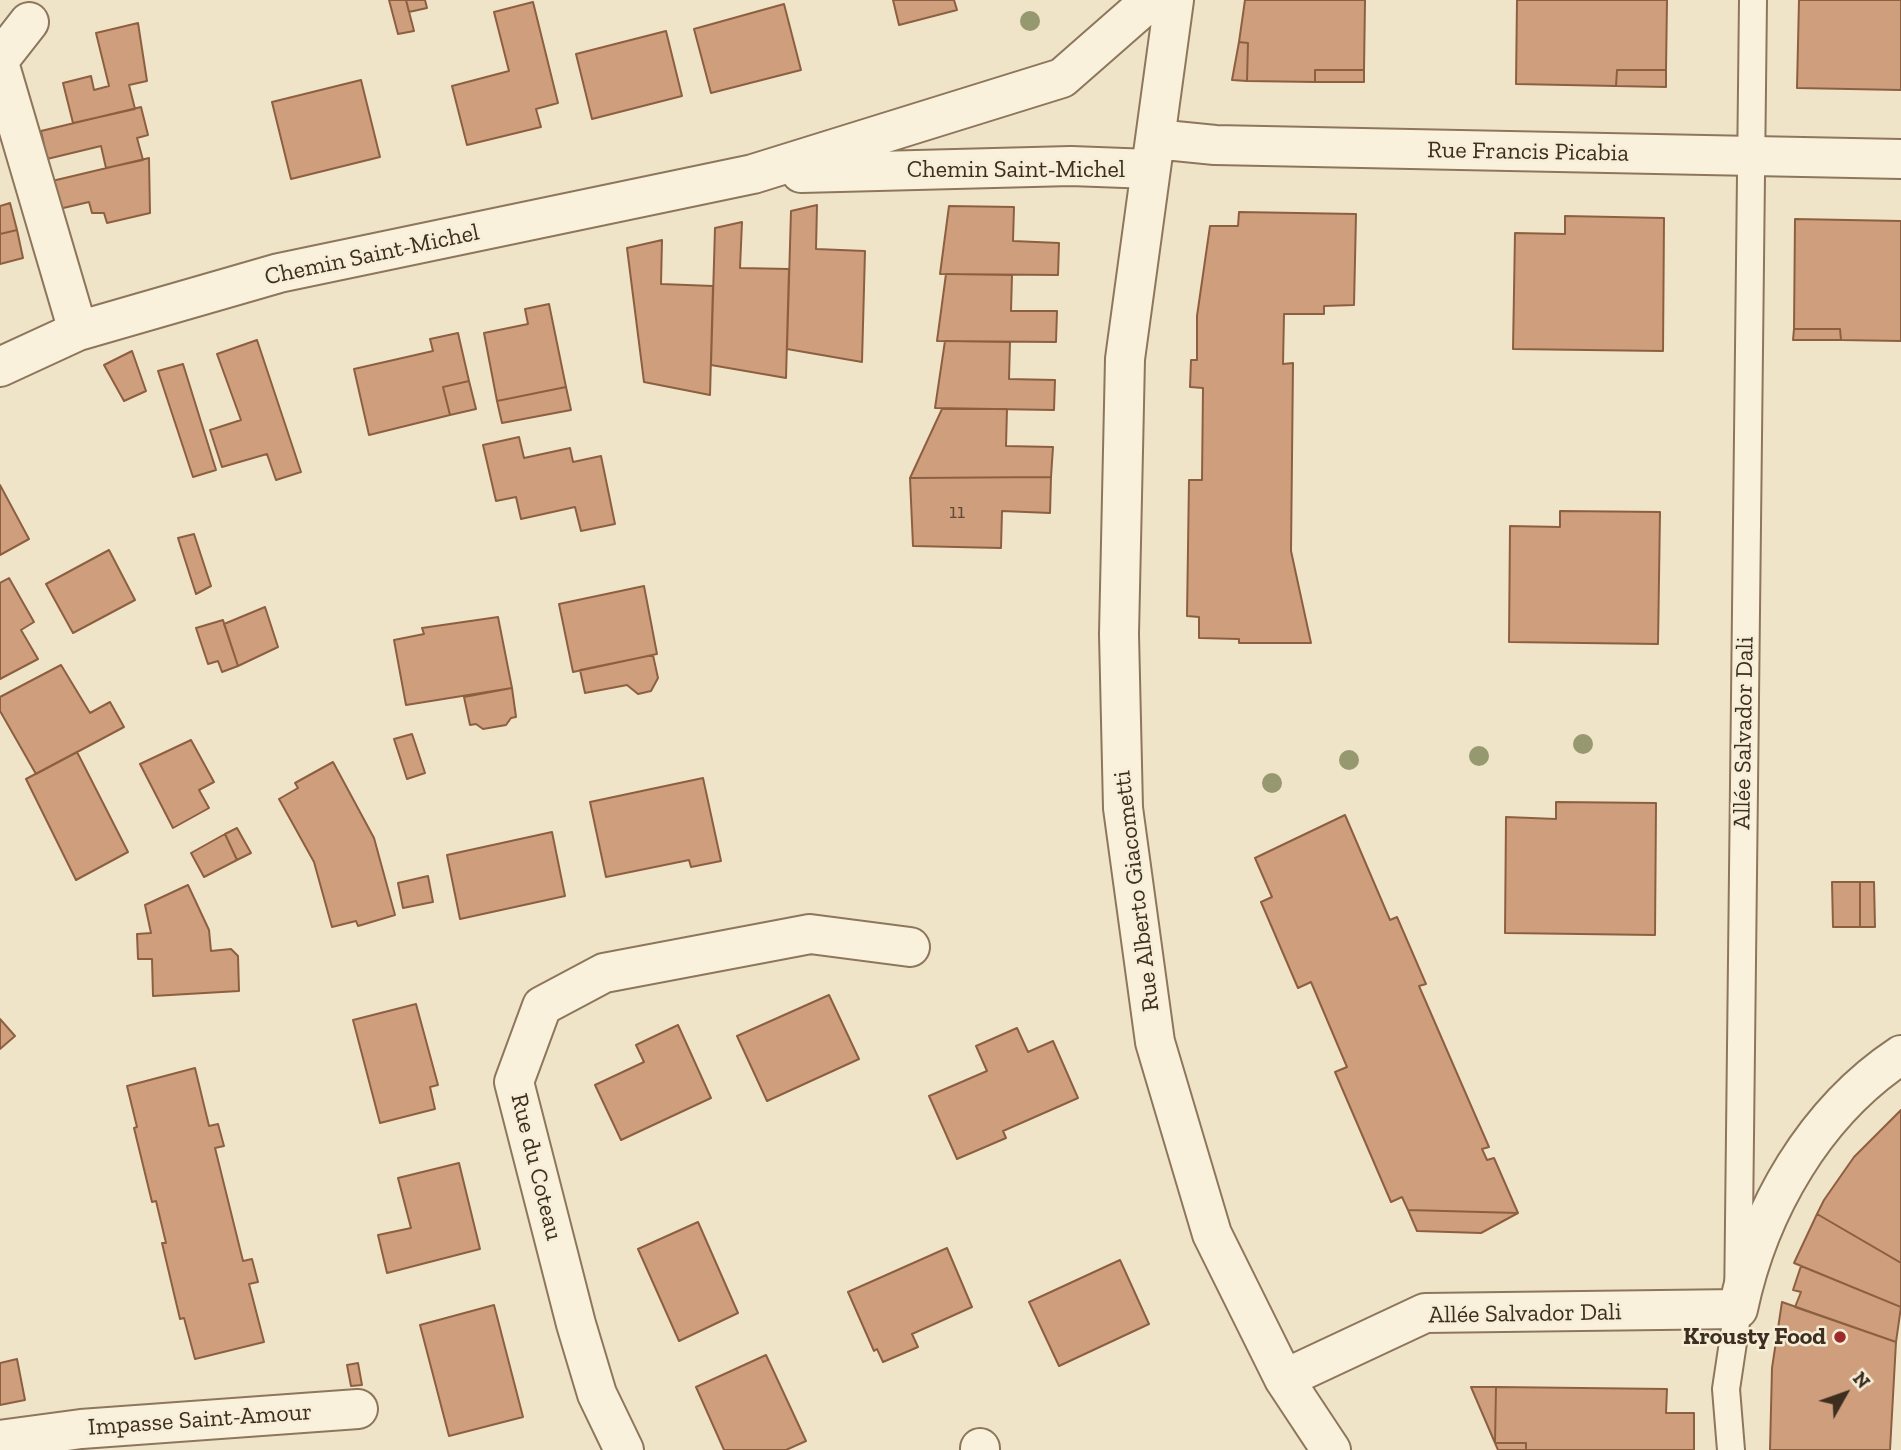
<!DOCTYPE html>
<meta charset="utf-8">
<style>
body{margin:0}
#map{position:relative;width:1901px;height:1450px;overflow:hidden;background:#f0e4c8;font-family:"Zilla Slab",serif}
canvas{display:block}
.north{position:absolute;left:1810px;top:1359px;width:70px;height:70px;-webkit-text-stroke:5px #f7eed8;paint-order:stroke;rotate:50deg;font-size:19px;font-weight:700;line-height:28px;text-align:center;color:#3d2e20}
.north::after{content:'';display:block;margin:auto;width:24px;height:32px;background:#3d2e20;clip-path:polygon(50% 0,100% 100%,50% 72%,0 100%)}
</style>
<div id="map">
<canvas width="1901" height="1450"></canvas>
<div class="north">N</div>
</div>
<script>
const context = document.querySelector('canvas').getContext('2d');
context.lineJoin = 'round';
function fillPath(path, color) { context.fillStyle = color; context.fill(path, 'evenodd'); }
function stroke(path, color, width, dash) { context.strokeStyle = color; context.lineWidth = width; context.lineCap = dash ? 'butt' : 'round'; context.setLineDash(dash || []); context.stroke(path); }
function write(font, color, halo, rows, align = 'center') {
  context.font = font + ' "Zilla Slab",serif'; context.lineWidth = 5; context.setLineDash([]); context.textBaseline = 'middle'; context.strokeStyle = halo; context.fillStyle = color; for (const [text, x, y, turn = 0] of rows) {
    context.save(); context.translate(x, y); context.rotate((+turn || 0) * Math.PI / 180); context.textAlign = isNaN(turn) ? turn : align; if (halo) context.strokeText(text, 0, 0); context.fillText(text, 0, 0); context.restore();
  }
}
const building = new Path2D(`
 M 389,0 L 406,0 L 414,31 L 398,34 Z
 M 406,0 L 425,0 L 427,8 L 409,12 Z
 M 893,0 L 954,0 L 957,10 L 899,25 Z
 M 1245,0 L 1365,0 L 1364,70 L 1315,70 L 1315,82 L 1247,81 L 1248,43 L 1239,42 Z
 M 1517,0 L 1667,0 L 1666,70 L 1617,70 L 1616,86 L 1516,84 Z
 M 1799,0 L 1901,0 L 1901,90 L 1797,88 Z
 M 533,2 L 558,103 L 536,109 L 541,127 L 467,145 L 452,86 L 509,71 L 494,12 Z
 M 784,4 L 801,70 L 711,93 L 694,29 Z
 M 138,23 L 147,81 L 129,85 L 135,109 L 73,123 L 63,83 L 91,76 L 94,90 L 109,86 L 96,33 Z
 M 666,31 L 682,96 L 592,119 L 576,54 Z
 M 1239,42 L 1248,43 L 1247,81 L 1232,80 Z
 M 1315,70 L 1364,70 L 1364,82 L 1315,82 Z
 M 1617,70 L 1666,70 L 1666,87 L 1616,86 Z
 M 361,80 L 380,157 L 291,179 L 272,102 Z
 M 141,107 L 148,135 L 137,138 L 143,160 L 106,168 L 101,146 L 47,159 L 41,131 Z
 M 149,158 L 150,213 L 107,223 L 104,213 L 92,213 L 89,202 L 59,209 L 52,181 Z
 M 10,203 L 17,230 L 0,234 L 0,206 Z
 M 817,205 L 816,249 L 865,251 L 862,362 L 787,349 L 791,211 Z
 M 949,206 L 1014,207 L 1013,241 L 1059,243 L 1058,275 L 940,274 Z
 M 1239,212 L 1356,214 L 1354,305 L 1324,306 L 1324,314 L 1284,314 L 1283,364 L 1293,363 L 1291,551 L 1311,643 L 1239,643 L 1239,639 L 1199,638 L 1199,617 L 1187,616 L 1189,480 L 1202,480 L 1203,388 L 1190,387 L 1191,360 L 1197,360 L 1197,316 L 1210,226 L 1238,226 Z
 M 1565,216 L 1664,218 L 1663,351 L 1513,349 L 1515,233 L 1565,234 Z
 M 1795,219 L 1901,221 L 1901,341 L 1841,340 L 1840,329 L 1794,329 Z
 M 742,222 L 740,268 L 789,269 L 786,378 L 711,365 L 715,228 Z
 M 17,230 L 23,258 L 0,264 L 0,234 Z
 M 662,240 L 661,284 L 713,286 L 710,395 L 644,382 L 627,248 Z
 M 946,274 L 1012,275 L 1011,311 L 1057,311 L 1056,342 L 937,341 Z
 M 549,304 L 566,387 L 497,401 L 484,333 L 528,324 L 525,309 Z
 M 1794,329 L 1840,329 L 1841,340 L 1793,340 Z
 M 458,333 L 469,381 L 443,387 L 450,415 L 369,435 L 354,369 L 433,351 L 430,339 Z
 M 257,340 L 301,472 L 276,480 L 267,454 L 222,467 L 210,430 L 241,420 L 217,354 Z
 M 945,341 L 1010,342 L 1009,379 L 1055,380 L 1054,410 L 935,408 Z
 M 132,351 L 146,391 L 124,401 L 104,365 Z
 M 183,364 L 216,470 L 193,477 L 158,371 Z
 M 469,381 L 476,409 L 450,415 L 443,387 Z
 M 566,387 L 571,410 L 502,423 L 497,401 Z
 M 942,409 L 1007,409 L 1006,446 L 1053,447 L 1051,477 L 910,478 Z
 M 519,437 L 524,458 L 570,448 L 573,462 L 601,456 L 615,524 L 581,531 L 575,507 L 521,519 L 516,497 L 496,501 L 483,445 Z
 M 1051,477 L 1050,513 L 1002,511 L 1001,548 L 913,546 L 910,478 Z
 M 0,485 L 29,539 L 0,555 Z
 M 1560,511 L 1660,512 L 1658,644 L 1509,642 L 1510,526 L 1560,527 Z
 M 194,534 L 211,586 L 196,594 L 178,538 Z
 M 109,550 L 135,600 L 73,633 L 46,584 Z
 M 9,578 L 34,622 L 21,630 L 38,659 L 0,679 L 0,583 Z
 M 644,586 L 657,654 L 573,672 L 559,604 Z
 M 265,607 L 278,647 L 238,666 L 224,624 Z
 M 498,617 L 512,688 L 406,705 L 394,640 L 424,634 L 422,628 Z
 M 223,620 L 238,666 L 222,672 L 218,661 L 208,664 L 196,628 Z
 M 653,655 L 658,678 L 651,691 L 638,694 L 627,685 L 585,693 L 580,670 Z
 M 61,665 L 90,713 L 110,702 L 124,727 L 36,774 L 0,711 L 0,697 Z
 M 512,688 L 516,717 L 511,718 L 506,725 L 483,729 L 476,724 L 470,725 L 464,697 Z
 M 412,734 L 425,773 L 407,779 L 394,739 Z
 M 191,740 L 214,782 L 199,790 L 209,808 L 173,828 L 140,764 Z
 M 77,752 L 128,852 L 76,880 L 26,779 Z
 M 333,762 L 374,838 L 395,915 L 358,926 L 356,921 L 332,927 L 314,862 L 279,799 L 298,788 L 295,783 Z
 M 703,778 L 721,861 L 691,867 L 689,860 L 606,877 L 590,802 Z
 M 1556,802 L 1656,803 L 1655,935 L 1505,933 L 1506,817 L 1556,819 Z
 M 1345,815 L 1390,920 L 1397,917 L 1426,984 L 1419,986 L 1489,1147 L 1482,1149 L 1487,1160 L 1494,1158 L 1518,1213 L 1408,1210 L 1402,1197 L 1391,1202 L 1335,1072 L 1347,1067 L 1311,982 L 1298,988 L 1261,902 L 1272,897 L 1255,858 Z
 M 237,828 L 251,853 L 237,860 L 225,834 Z
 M 552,832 L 565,896 L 460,919 L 447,855 Z
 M 225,834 L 237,860 L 204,877 L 191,853 Z
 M 428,876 L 433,902 L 403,908 L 398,883 Z
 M 1832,882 L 1860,882 L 1860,927 L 1833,927 Z
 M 1860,882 L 1874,882 L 1875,927 L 1860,927 Z
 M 188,885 L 209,930 L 211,951 L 231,949 L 238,956 L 239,991 L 153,996 L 152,959 L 138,959 L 137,934 L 151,933 L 145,905 Z
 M 829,995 L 859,1059 L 767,1101 L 737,1036 Z
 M 416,1004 L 438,1085 L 430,1087 L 435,1109 L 380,1123 L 353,1020 Z
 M 0,1019 L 15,1036 L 0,1049 Z
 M 678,1025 L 711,1098 L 621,1140 L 595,1085 L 644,1062 L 636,1045 Z
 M 1017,1028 L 1028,1052 L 1053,1041 L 1078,1098 L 1003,1131 L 1006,1138 L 957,1159 L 929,1096 L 987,1071 L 976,1046 Z
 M 195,1068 L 209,1126 L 218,1124 L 224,1146 L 215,1148 L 243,1261 L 252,1259 L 258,1282 L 249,1284 L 264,1342 L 195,1359 L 184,1318 L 180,1319 L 162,1243 L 166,1243 L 156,1201 L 152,1202 L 134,1128 L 137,1127 L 127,1086 Z
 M 1901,1110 L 1901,1263 L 1817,1214 L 1824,1200 L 1854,1157 Z
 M 459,1163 L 480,1249 L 387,1273 L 378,1235 L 411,1228 L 398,1178 Z
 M 1408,1210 L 1518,1213 L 1481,1233 L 1417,1231 Z
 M 1817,1214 L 1901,1263 L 1901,1307 L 1794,1263 Z
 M 698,1222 L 738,1313 L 679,1341 L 638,1249 Z
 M 947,1248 L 972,1307 L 912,1334 L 918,1347 L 883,1362 L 877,1349 L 874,1351 L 848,1292 Z
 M 1120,1260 L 1149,1324 L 1059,1366 L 1029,1302 Z
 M 1801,1266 L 1901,1307 L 1896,1342 L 1795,1307 L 1801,1292 L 1793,1290 Z
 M 1782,1302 L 1896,1342 L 1890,1450 L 1770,1450 L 1772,1368 Z
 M 494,1305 L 523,1417 L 449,1436 L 420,1325 Z
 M 766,1355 L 806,1441 L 786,1450 L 724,1450 L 696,1387 Z
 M 17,1359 L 25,1400 L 0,1405 L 0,1363 Z
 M 358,1363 L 362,1385 L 351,1386 L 347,1365 Z
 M 1471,1387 L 1496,1387 L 1495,1443 Z
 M 1496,1387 L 1667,1389 L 1666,1413 L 1694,1413 L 1694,1450 L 1526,1450 L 1526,1443 L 1495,1443 Z
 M 1495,1443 L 1526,1443 L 1526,1450 L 1498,1450 Z`);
fillPath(building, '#cf9f7d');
stroke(building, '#8d5f41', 2);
const service = new Path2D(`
 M 1731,1450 L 1726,1389 L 1738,1309 L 1753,0`);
const minor = new Path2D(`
 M 1174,0 L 1125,359 L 1119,634 L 1123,808 L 1155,1042 L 1212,1234 L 1284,1379 L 1331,1450
 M 0,59 L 29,22
 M 0,66 L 78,331
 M 1155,139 L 1215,145 L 1901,159
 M 801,173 L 1071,166 L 1151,169
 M 0,367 L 78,331 L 279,273 L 753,174 L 1062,78 L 1151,0
 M 1284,1379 L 1425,1313 L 1738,1309 C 1759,1209 1815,1112 1901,1055
 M 0,1440 L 81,1429 L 358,1409
 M 624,1450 L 597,1394 L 576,1324 L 514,1082 L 542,1006 L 604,973 L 810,934 L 910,947
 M 980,1450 L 980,1448`);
stroke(service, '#8d765c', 30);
stroke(minor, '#8d765c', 42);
stroke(service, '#faf1dc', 26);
stroke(minor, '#faf1dc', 38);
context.fillStyle = '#96986f';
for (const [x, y] of [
 [1030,21],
 [1583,744],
 [1479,756],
 [1349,760],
 [1272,783]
]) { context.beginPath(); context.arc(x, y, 10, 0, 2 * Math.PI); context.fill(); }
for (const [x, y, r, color] of [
 [1840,1337,7,"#9e2a2b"]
]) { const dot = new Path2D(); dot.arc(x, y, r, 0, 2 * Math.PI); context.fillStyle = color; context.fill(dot); stroke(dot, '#f7eed8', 2.5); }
write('21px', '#624a37', null, [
 ["11",957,512]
]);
write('24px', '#3d2e20', '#f7eed8', [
 ["Rue Francis Picabia",1528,152,1],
 ["Chemin Saint-Michel",1016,170],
 ["Chemin Saint-Michel",372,255,-12],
 ["Allée Salvador Dali",1744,733,-89],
 ["Rue Alberto Giacometti",1137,891,-97],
 ["Rue du Coteau",536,1167,76],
 ["Allée Salvador Dali",1525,1314,-1],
 ["Impasse Saint-Amour",200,1420,-4]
]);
write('bold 24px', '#3d2e20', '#f7eed8', [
 ["Krousty Food",1826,1337]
], 'right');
</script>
